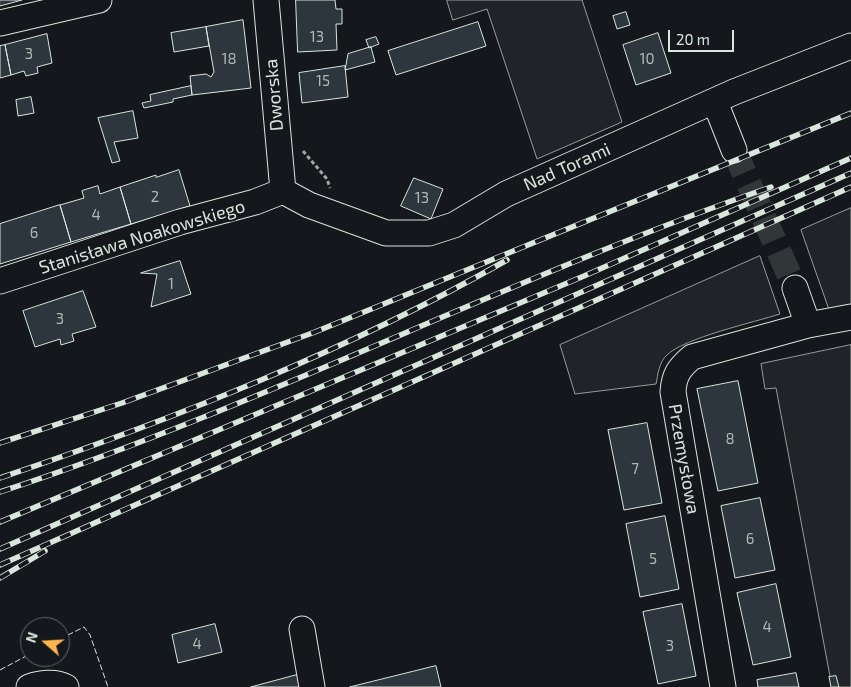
<!DOCTYPE html>
<meta charset="utf-8">
<style>
body{margin:0}
#map{position:relative;width:851px;height:687px;overflow:hidden;background:#14181c;font-family:"Exo 2",sans-serif}
canvas{display:block}
.north{position:absolute;left:20px;top:617px;width:50px;height:50px;box-sizing:border-box;background:#14181c;border:1px solid #626a69;border-radius:50%;rotate:289deg;font-size:14px;font-weight:700;line-height:20px;text-align:center;color:#d8e6dc}
.north::after{content:'';display:block;margin:auto;width:18px;height:22px;background:#ffb74d;clip-path:polygon(50% 0,100% 100%,50% 72%,0 100%)}
.scale{position:absolute;left:668px;top:30px;width:66px;height:22px;box-sizing:border-box;border:2px solid #d8e6dc;border-top:0;padding-left:6px;font-size:15px;line-height:18px;white-space:nowrap;color:#d8e6dc;-webkit-text-stroke:4px #14181c;paint-order:stroke}
</style>
<div id="map">
<canvas width="851" height="687"></canvas>
<div class="north">N</div>
<div class="scale">20 m</div>
</div>
<script>
const context = document.querySelector('canvas').getContext('2d');
context.lineJoin = 'round';
function fillPath(path, color) { context.fillStyle = color; context.fill(path, 'evenodd'); }
function stroke(path, color, width, dash) { context.strokeStyle = color; context.lineWidth = width; context.lineCap = dash ? 'butt' : 'round'; context.setLineDash(dash || []); context.stroke(path); }
function write(font, color, halo, rows, align = 'center') {
  context.font = font + ' "Exo 2",sans-serif'; context.lineWidth = 4; context.setLineDash([]); context.textBaseline = 'middle'; context.strokeStyle = halo; context.fillStyle = color; for (const [text, x, y, turn = 0] of rows) {
    context.save(); context.translate(x, y); context.rotate((+turn || 0) * Math.PI / 180); context.textAlign = isNaN(turn) ? turn : align; if (halo) context.strokeText(text, 0, 0); context.fillText(text, 0, 0); context.restore();
  }
}
const green = new Path2D(`
 M 447,0 L 582,0 L 622,122 L 537,159 L 487,9 L 453,20 Z
 M 851,208 L 851,317 L 833,321 L 801,230 Z
 M 760,256 L 780,314 C 755,322 684,338 667,355 C 659,362 658,374 656,384 L 575,394 L 560,345 Z
 M 851,345 L 851,687 L 832,687 L 776,388 L 765,389 L 761,364 Z`);
fillPath(green, '#202428');
stroke(green, '#939e99', 1);
const building = new Path2D(`
 M 0,0 L 22,0 L 0,6 Z
 M 296,0 L 335,0 L 336,9 L 342,9 L 342,24 L 336,24 L 337,50 L 298,52 Z
 M 626,12 L 630,25 L 617,29 L 613,16 Z
 M 243,20 L 251,88 L 192,95 L 190,76 L 206,74 L 211,77 L 214,72 L 206,27 Z
 M 478,22 L 486,46 L 396,75 L 388,51 Z
 M 206,27 L 209,46 L 174,52 L 171,33 Z
 M 658,33 L 671,73 L 636,85 L 623,45 Z
 M 47,34 L 52,63 L 37,67 L 38,73 L 26,76 L 24,71 L 11,75 L 5,45 Z
 M 376,37 L 379,44 L 369,48 L 366,40 Z
 M 5,45 L 11,75 L 0,78 L 0,46 Z
 M 371,47 L 375,62 L 345,70 L 348,54 Z
 M 345,66 L 348,97 L 302,103 L 299,73 Z
 M 191,86 L 192,95 L 173,99 L 173,102 L 144,108 L 142,103 L 151,101 L 150,95 Z
 M 31,97 L 34,113 L 18,116 L 16,100 Z
 M 133,111 L 138,138 L 114,142 L 120,161 L 112,163 L 98,118 Z
 M 179,170 L 190,206 L 131,224 L 120,187 L 156,175 L 156,177 Z
 M 414,178 L 443,189 L 431,219 L 401,206 Z
 M 98,186 L 100,194 L 120,187 L 131,224 L 71,242 L 60,205 L 84,198 L 82,191 Z
 M 60,205 L 71,242 L 0,264 L 0,224 Z
 M 180,261 L 191,294 L 151,307 L 157,274 L 141,273 Z
 M 83,291 L 96,327 L 72,334 L 74,341 L 61,345 L 60,339 L 35,347 L 23,311 Z
 M 738,381 L 758,483 L 718,491 L 697,389 Z
 M 647,423 L 662,503 L 624,510 L 608,430 Z
 M 760,498 L 775,570 L 735,578 L 721,506 Z
 M 665,516 L 679,589 L 640,597 L 626,524 Z
 M 776,584 L 791,657 L 753,665 L 737,593 Z
 M 682,604 L 696,676 L 658,684 L 643,612 Z
 M 215,624 L 222,652 L 178,663 L 172,635 Z
 M 436,666 L 441,687 L 350,687 Z
 M 796,673 L 799,687 L 758,687 L 757,680 Z
 M 297,675 L 300,687 L 251,687 Z
 M 836,676 L 839,687 L 831,687 L 829,677 Z`);
fillPath(building, '#2c363c');
stroke(building, '#d8e6dc', 1);
stroke(new Path2D(`
 M 734,150 L 795,288`), '#313739', 25, [25, 12]);
const minor = new Path2D(`
 M 266,0 L 283,191
 M 0,23 L 99,0
 M 715,102 L 734,150
 M 283,191 L 309,205 L 386,233 L 429,233 L 454,225 L 506,194 L 734,92 L 851,46
 M 0,281 L 180,222 L 255,202 L 283,191
 M 795,288 L 808,325
 M 302,629 L 312,687
 M 29,687 C 39,683 56,681 66,687
 M 723,687 L 673,392 C 674,375 679,368 692,357 L 808,325 L 851,317`);
stroke(minor, '#d8e6dc', 27);
stroke(new Path2D(`
 M 303,151 L 327,179 L 330,188`), '#9da8a2', 3, [4, 2.5]);
stroke(minor, '#14181c', 25);
const rail = new Path2D(`
 M 0,443 L 122,403 L 315,332 L 851,113
 M 0,478 C 174,419 347,351 507,260
 M 0,492 C 263,406 510,277 771,187
 M 0,522 L 584,276 L 851,158
 M 0,549 L 851,173
 M 0,565 L 851,187
 M 0,578 L 45,551`);
stroke(rail, '#d8e6dc', 5.5);
stroke(rail, '#14181c', 4, [11]);
stroke(new Path2D(`
 M 60,639 L 84,627 L 90,635 L 108,687
 M 0,670 L 30,654`), '#d8e6dc', 1, [6, 2.5]);
write('15px', '#adbab4', null, [
 ["13",317,37],
 ["3",29,54],
 ["18",229,59],
 ["10",647,59],
 ["15",323,81],
 ["2",155,197],
 ["13",422,198],
 ["4",96,215],
 ["6",34,233],
 ["1",171,284],
 ["3",60,319],
 ["8",730,439],
 ["7",635,469],
 ["6",750,539],
 ["5",653,559],
 ["4",767,627],
 ["4",197,644],
 ["3",670,646]
]);
write('18px', '#d8e6dc', '#14181c', [
 ["Dworska",274,95,-95],
 ["Nad Torami",567,167,-24],
 ["Stanisława Noakowskiego",142,237,-17],
 ["Przemysłowa",684,459,80]
]);
</script>
